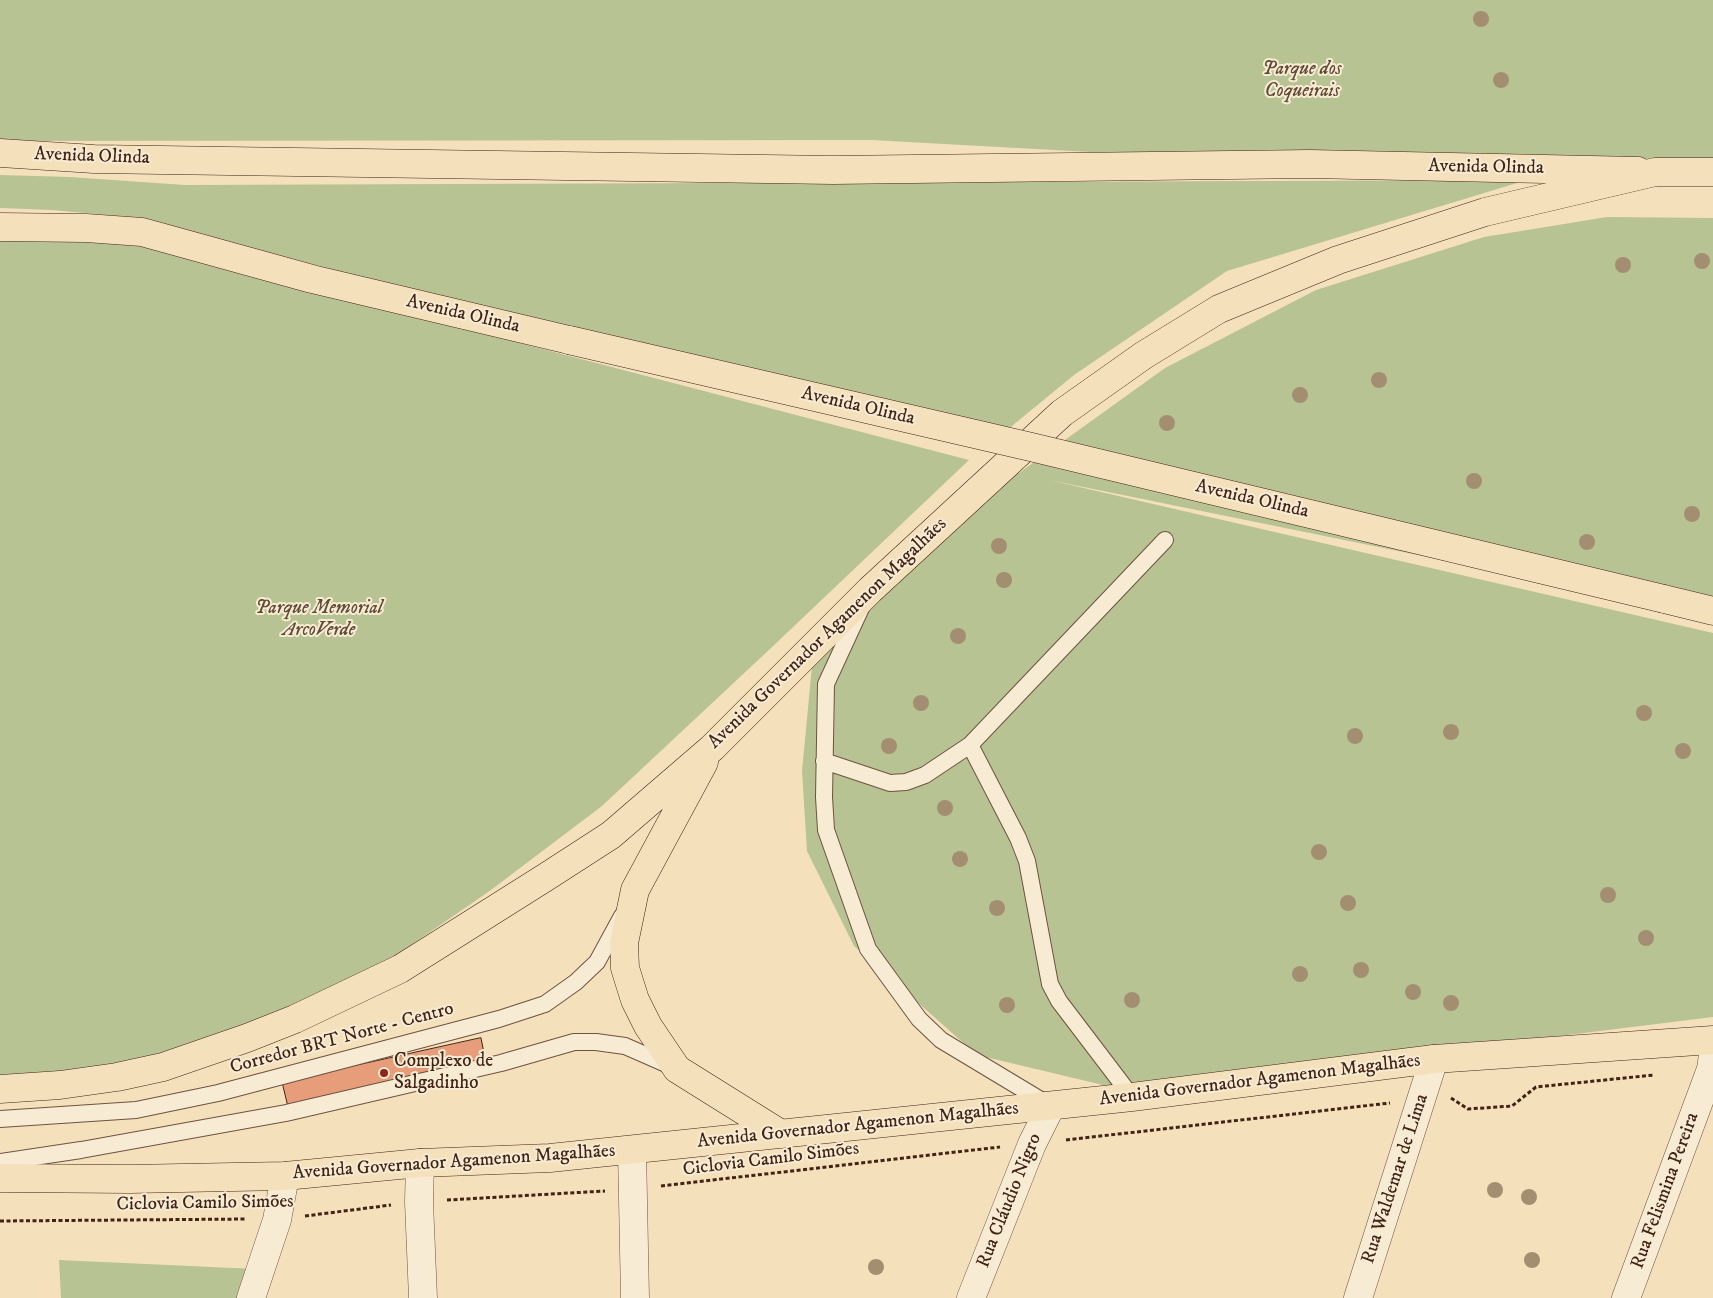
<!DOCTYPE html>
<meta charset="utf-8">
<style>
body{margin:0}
canvas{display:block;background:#f5e0bc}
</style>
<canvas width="1713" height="1298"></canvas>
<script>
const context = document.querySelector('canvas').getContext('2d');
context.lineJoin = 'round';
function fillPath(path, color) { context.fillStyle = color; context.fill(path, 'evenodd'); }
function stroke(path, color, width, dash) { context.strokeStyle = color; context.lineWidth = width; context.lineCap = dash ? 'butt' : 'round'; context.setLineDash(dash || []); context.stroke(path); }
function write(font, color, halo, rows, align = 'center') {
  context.font = font + ' "IM FELL DW Pica",serif'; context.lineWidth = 4; context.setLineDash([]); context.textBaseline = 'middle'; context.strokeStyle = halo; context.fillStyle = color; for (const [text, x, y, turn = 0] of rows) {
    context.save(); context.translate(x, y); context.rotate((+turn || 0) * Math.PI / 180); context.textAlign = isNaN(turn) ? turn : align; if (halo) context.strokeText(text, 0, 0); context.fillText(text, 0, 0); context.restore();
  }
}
fillPath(new Path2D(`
 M 0,0 L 1713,0 L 1713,158 L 1310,164 L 871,140 L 0,141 Z
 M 0,175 L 70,177 L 185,185 L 1527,180 L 1227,271 L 1074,375 L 990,444 L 139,218 L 52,210 L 0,208 Z
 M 1607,217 L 1713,218 L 1713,615 L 1049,480 L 1713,633 L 1713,1017 L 1124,1090 L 977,1055 L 854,946 L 807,851 L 802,771 L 812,666 L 841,603 L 984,465 L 1019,473 L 1165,368 L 1316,290 L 1484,237 Z
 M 0,236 L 120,239 L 969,460 L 771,648 L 602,806 L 491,890 L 314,1012 L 151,1076 L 0,1083 Z
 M 59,1260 L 255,1269 L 242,1298 L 61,1298 Z`), '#b8c393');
const building = new Path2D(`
 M 481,1038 L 486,1063 L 288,1107 L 282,1082 Z`);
fillPath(building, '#e79d7a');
stroke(building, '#422317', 1);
const lane = new Path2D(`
 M 862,606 L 826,684 L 824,797 L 826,830 L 868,949 L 919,1019 L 941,1040 L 1049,1105
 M 970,745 L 1018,838 L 1027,861 L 1050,984 L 1059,1001 L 1132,1097
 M 824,761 L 890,783 L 906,782 L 925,775 L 970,745 L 1165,540
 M 0,1119 L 136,1110 L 218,1093 L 499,1019 L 545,1004 L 576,982 L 597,962 L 622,916
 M 0,1162 L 81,1150 L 286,1113 L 501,1063 L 574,1042 L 596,1042 L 625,1046 L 673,1067`);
const street = new Path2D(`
 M 632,1150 L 635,1298
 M 420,1163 L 419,1202 L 423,1298
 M 251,1298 L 277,1220 L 285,1176
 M 971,1298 L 1032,1144 L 1051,1106
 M 1358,1298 L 1434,1059
 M 1626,1298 L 1711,1069 L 1713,1055`);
const primary = new Path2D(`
 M 0,153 L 94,159 L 833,170 L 1310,164 L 1638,171
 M 0,227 L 86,228 L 142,232 L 312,279 L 569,340
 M 1664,599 L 1713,611`);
const highway = new Path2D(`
 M 704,762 L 635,890 L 624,943 L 625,968 L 635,1000 L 648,1026 L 677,1069 L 781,1134
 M 0,1089 L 60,1085 L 117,1077 L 163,1067 L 247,1038 L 295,1019 L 400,969 L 546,877 L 611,835 L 712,748 L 870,590 L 1062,413 L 1144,355 L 1219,309 L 1338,260 L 1485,212 L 1655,172 L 1713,172
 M 0,1178 L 130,1179 L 285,1176 L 420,1163 L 550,1158 L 1132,1097 L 1434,1059 L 1713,1040`);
stroke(lane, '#6f5240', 18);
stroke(street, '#6f5240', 29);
stroke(primary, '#422317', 29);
stroke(highway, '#422317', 29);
stroke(new Path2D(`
 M 1451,1098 L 1468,1109 L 1512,1106 L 1536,1087 L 1654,1075
 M 1066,1140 L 1390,1103
 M 661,1186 L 1000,1147
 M 447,1200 L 605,1191
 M 305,1216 L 391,1205
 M 0,1221 L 247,1219`), '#422317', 3, [4, 2.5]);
stroke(lane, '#f8ebd3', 16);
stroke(street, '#f8ebd3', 28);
stroke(primary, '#f5e0bc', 28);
stroke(highway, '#f5e0bc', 28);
const primaryBridge = new Path2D(`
 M 569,340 L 1031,447 L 1664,599`);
stroke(primaryBridge, '#422317', 29, []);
stroke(primaryBridge, '#f5e0bc', 28);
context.fillStyle = '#a38e72';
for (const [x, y] of [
 [1481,19],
 [1501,80],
 [1702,261],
 [1623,265],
 [1379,380],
 [1300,395],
 [1167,423],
 [1474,481],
 [1692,514],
 [1587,542],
 [999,546],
 [1004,580],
 [958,636],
 [921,703],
 [1644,713],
 [1451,732],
 [1355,736],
 [889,746],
 [1683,751],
 [945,808],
 [1319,852],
 [960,859],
 [1608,895],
 [1348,903],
 [997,908],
 [1646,938],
 [1361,970],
 [1300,974],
 [1413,992],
 [1132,1000],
 [1451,1003],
 [1007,1005],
 [1495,1190],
 [1529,1197],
 [1532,1260],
 [876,1267]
]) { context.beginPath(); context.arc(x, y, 8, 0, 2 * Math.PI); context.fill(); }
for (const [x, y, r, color] of [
 [384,1073,5,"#8f2418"]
]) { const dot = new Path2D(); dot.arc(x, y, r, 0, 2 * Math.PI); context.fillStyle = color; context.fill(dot); stroke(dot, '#f8ebd3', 2); }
write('italic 19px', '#604b36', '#f8ebd3', [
 ["Parque dos",1302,70],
 ["Coqueirais",1302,92],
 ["Parque Memorial",319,609],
 ["ArcoVerde",319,631]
]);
write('19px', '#422317', '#f8ebd3', [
 ["Avenida Olinda",92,157,2],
 ["Avenida Olinda",1486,168,1],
 ["Avenida Olinda",463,315,13],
 ["Avenida Olinda",858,407,13],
 ["Avenida Olinda",1252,500,13],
 ["Avenida Governador Agamenon Magalhães",828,634,-44],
 ["Corredor BRT Norte - Centro",342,1039,-15],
 ["Avenida Governador Agamenon Magalhães",1260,1081,-7],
 ["Avenida Governador Agamenon Magalhães",858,1126,-6],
 ["Ciclovia Camilo Simões",771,1160,-7],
 ["Avenida Governador Agamenon Magalhães",454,1163,-4],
 ["Rua Waldemar de Lima",1396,1179,-72],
 ["Rua Felismina Pereira",1666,1191,-70],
 ["Rua Cláudio Nigro",1010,1201,-68],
 ["Ciclovia Camilo Simões",205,1204,-1]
]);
write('19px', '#422317', '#f8ebd3', [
 ["Complexo de",394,1062],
 ["Salgadinho",394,1084]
], 'left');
</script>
